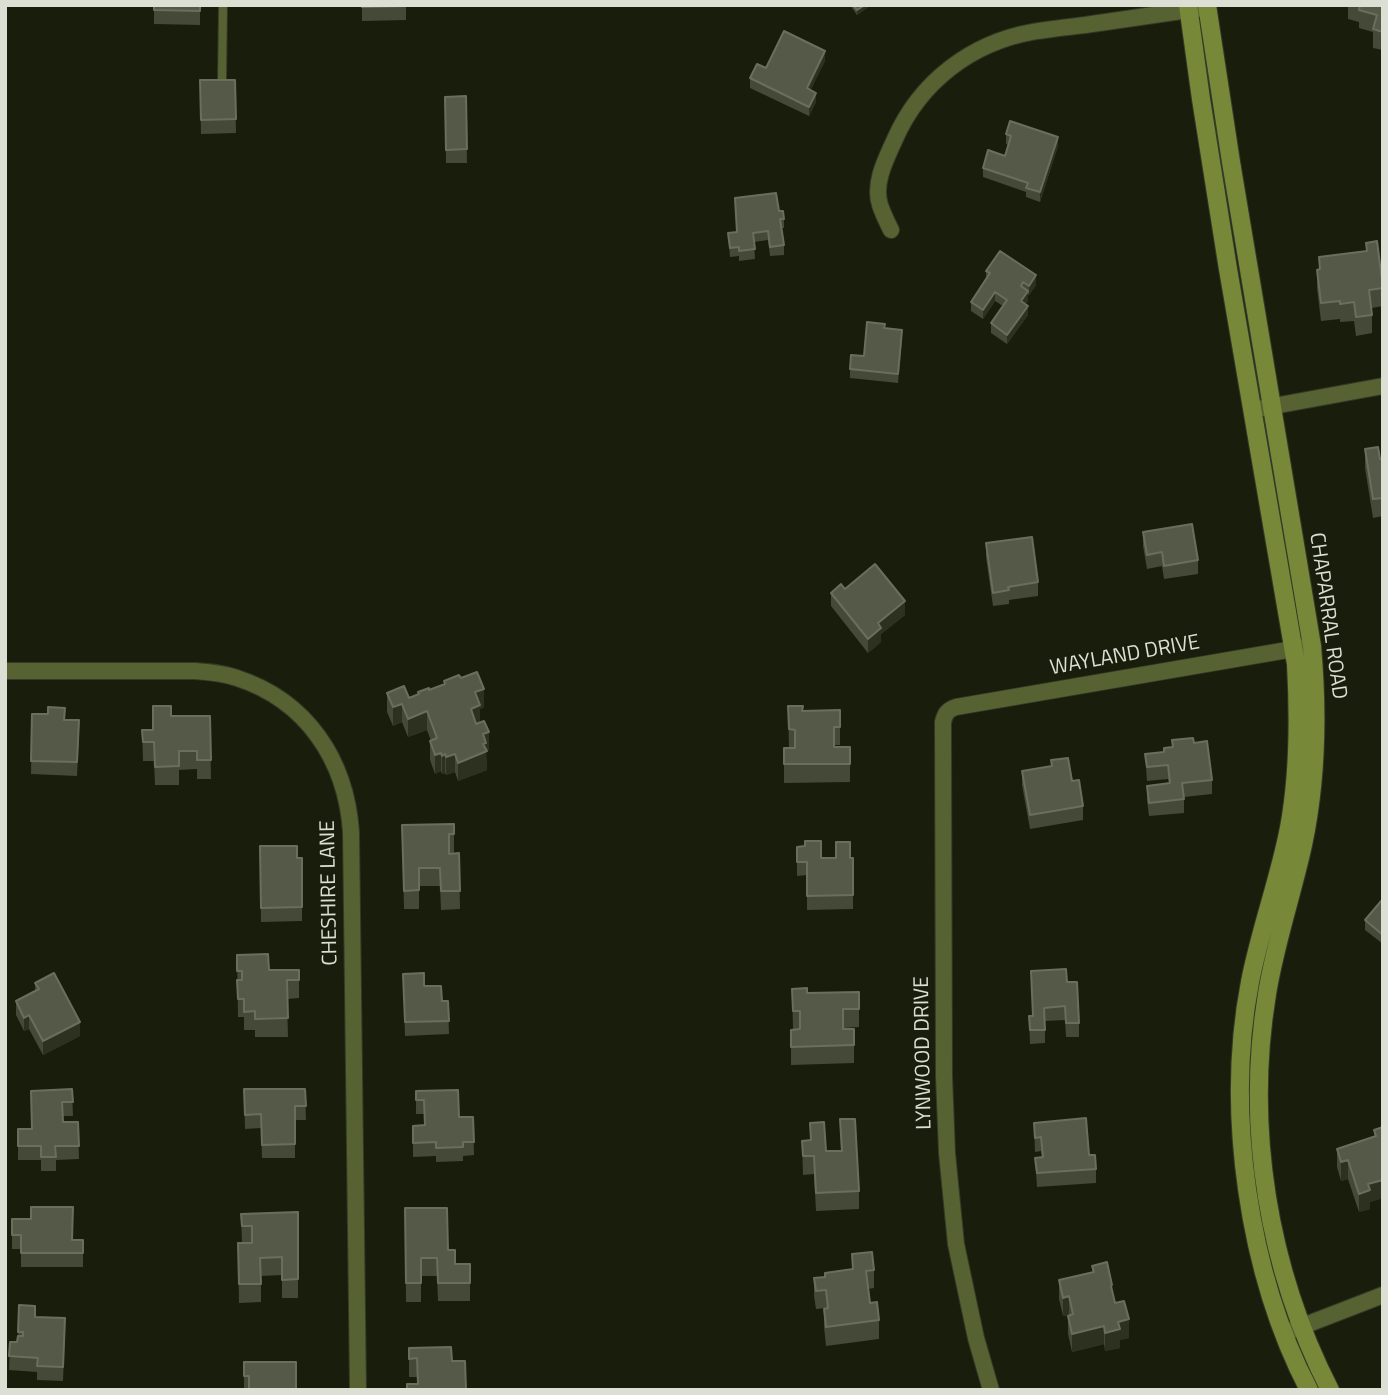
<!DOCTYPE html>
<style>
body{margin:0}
#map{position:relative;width:1388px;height:1395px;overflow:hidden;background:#191e0c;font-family:"Titillium Web",sans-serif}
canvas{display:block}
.frame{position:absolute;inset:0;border:7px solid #dcdfd3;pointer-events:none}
</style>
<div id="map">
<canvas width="1388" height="1395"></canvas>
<div class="frame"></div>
</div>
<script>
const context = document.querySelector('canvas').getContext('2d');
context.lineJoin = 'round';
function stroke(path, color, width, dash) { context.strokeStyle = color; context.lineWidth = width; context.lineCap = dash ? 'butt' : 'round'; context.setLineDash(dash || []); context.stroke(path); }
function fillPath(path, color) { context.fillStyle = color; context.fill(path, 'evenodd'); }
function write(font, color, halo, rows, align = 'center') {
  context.font = font + ' "Titillium Web",sans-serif'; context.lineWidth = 5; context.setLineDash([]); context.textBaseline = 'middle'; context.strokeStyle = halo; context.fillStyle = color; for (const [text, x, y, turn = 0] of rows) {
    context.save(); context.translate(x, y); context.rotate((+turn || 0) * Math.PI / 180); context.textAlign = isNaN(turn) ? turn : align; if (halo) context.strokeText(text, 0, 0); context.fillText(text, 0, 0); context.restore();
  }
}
const service = new Path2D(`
 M 222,81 L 223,5`);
const minor = new Path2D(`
 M 891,230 C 887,222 883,214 880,205 C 873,183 886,159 895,139 C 920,82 971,43 1032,32 C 1050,29 1068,27 1085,25 C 1124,19 1163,14 1202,8
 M 1252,410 L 1383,386
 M 5,671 L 195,671 C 209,672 223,673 237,678 C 307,701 346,760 351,832 L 358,1390
 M 1290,1331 L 1383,1295
 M 991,1390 L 976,1338 L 956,1244 L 947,1153 L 944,1076 L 943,722 C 945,714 947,710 956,707 L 1305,647`);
const secondary = new Path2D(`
 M 1188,5 L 1201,99 L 1228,269 L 1296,664 C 1299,718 1299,774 1289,828 C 1279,880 1260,930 1250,982 C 1225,1111 1248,1273 1309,1390
 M 1207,5 L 1231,162 L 1312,646 C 1318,713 1317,779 1303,845 C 1292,895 1275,944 1267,994 C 1245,1128 1268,1269 1330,1390`);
stroke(service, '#343928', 10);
stroke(minor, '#343928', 18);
stroke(secondary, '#343928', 20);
stroke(service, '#566231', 8);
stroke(minor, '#566231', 16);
stroke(secondary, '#778938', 18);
fillPath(new Path2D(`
 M 154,5 L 200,5 L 200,25 L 154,24 Z
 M 362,5 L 406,5 L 406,20 L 362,21 Z
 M 850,5 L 870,5 L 870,6 L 857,15 Z
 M 1348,5 L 1383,5 L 1383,50 L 1373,48 L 1373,32 L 1359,28 L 1359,22 L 1348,19 Z
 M 825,61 L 810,90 L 816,102 L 809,116 L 750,88 L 750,78 L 766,68 Z
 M 200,80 L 235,80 L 236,133 L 201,134 Z
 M 466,96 L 467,163 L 446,163 L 445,97 Z
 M 1006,134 L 1058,146 L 1040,202 L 1026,197 L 1026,192 L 983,177 L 983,168 L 1005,156 L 1009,145 L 1006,144 Z
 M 735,198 L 779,211 L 784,219 L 784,228 L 781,228 L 784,245 L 784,255 L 770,256 L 768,240 L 754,242 L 755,259 L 739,261 L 739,256 L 730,257 L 728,233 L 737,232 Z
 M 1366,243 L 1383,288 L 1383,306 L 1372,308 L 1372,333 L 1356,336 L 1354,321 L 1340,322 L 1340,319 L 1321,321 L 1317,288 L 1317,270 L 1319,269 L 1319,257 L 1366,251 Z
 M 986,271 L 1036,285 L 1029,295 L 1028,294 L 1028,301 L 1025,304 L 1028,315 L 1007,344 L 991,333 L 991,323 L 1003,306 L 995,301 L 983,319 L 971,311 L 971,302 L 986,279 Z
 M 885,328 L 902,340 L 898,383 L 850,378 L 850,369 L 864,356 Z
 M 1365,449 L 1380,459 L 1383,459 L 1383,516 L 1373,518 L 1365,468 Z
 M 1143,532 L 1198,560 L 1198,574 L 1164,579 L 1162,566 L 1147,569 L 1143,546 Z
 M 986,543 L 1038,582 L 1038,596 L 1009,600 L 1009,604 L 993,606 L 986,557 Z
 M 845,589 L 905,615 L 881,634 L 881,642 L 868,653 L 831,606 L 831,593 Z
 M 461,678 L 484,707 L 480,709 L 480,722 L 489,750 L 486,751 L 487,770 L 458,781 L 455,772 L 446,775 L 445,773 L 442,774 L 441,771 L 435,774 L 430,760 L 430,741 L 431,741 L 427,730 L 408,737 L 402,722 L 393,726 L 387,712 L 387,693 L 409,698 L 418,695 L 418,692 L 429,690 L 444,684 L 444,681 Z
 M 788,706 L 802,711 L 840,710 L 840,745 L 834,745 L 834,747 L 850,747 L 850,782 L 784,783 L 784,748 L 789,748 Z
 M 32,714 L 65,720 L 79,734 L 77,776 L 31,774 Z
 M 171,716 L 210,716 L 211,779 L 197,779 L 197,769 L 179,770 L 179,785 L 155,785 L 154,761 L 143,761 L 142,730 L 153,730 Z
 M 1172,740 L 1194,743 L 1212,780 L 1212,794 L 1184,797 L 1184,813 L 1149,816 L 1147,800 L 1147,786 L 1169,783 L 1168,779 L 1147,781 L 1145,754 L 1164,752 L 1172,747 Z
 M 1051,760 L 1072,781 L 1083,806 L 1083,820 L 1030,829 L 1022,785 L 1022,771 L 1051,767 Z
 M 454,824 L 454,853 L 449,854 L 459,853 L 460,909 L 441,910 L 440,886 L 419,886 L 419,909 L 404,909 L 402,825 Z
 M 260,846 L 297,858 L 302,858 L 302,921 L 261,922 Z
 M 797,847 L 821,858 L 853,858 L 853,909 L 807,910 L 807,875 L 797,876 Z
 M 1383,901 L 1383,944 L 1365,930 L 1365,920 Z
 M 237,955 L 269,970 L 299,970 L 299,998 L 287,999 L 288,1037 L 255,1037 L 255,1030 L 244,1030 L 244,1017 L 238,1017 Z
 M 1031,971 L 1067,982 L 1079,1023 L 1079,1037 L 1066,1037 L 1065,1020 L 1045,1021 L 1045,1043 L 1030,1044 L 1029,1016 L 1033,1016 Z
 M 403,974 L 424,986 L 442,1001 L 448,1001 L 449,1034 L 405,1036 Z
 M 35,983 L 80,1036 L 43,1055 L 29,1029 L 24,1031 L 16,1015 L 16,1001 L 35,991 Z
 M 792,989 L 807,993 L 859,992 L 859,1027 L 843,1028 L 843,1029 L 854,1029 L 854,1063 L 791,1065 L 791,1030 L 793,1030 Z
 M 72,1089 L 73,1116 L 63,1116 L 63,1122 L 78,1122 L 79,1159 L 56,1160 L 56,1171 L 41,1171 L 41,1160 L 18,1160 L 18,1129 L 32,1129 Z
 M 244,1089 L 305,1089 L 306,1120 L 295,1120 L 295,1158 L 262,1158 L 261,1128 L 245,1129 Z
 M 416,1091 L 459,1117 L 473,1117 L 474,1155 L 463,1156 L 463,1161 L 436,1162 L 436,1156 L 413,1157 L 413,1126 L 424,1125 L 424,1114 L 416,1114 Z
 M 840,1119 L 859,1191 L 859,1209 L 816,1211 L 814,1174 L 803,1175 L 802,1141 L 810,1140 L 810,1123 L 826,1151 L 841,1151 Z
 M 1034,1123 L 1089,1155 L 1096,1169 L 1096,1183 L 1037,1187 L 1035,1158 L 1042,1158 L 1041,1151 L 1035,1152 Z
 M 1383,1127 L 1383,1198 L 1370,1202 L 1370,1209 L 1359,1212 L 1348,1179 L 1341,1181 L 1337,1167 L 1337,1149 L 1374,1137 L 1374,1130 Z
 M 405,1208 L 448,1250 L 455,1264 L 470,1264 L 470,1301 L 438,1301 L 437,1276 L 421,1276 L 421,1302 L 406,1302 Z
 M 298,1212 L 298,1298 L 282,1298 L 282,1275 L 261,1276 L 261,1302 L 239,1303 L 238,1243 L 242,1243 L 241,1214 Z
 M 12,1219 L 73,1240 L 83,1240 L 83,1267 L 21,1267 L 21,1249 L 12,1249 Z
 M 852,1254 L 874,1270 L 874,1288 L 868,1289 L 870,1303 L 879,1320 L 879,1339 L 826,1346 L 824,1327 L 824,1309 L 826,1308 L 816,1309 L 814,1296 L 814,1278 L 825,1277 L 852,1269 Z
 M 1092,1266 L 1112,1293 L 1115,1303 L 1129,1338 L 1120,1340 L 1120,1348 L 1105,1351 L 1104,1344 L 1072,1352 L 1068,1334 L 1068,1316 L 1069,1316 L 1069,1315 L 1063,1316 L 1059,1299 L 1059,1280 L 1092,1272 Z
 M 19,1305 L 35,1317 L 65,1332 L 63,1381 L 37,1380 L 37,1372 L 9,1370 L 10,1342 L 17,1342 L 18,1338 Z
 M 451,1347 L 418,1384 L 417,1377 L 409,1377 L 409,1348 Z
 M 244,1362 L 296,1390 L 244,1390 Z`), '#444a37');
fillPath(new Path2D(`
 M 865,5 L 870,6 L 857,15 L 857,10 Z
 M 825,51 L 825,61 L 807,98 L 807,88 Z
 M 816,93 L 816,102 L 809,116 L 809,107 Z
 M 1058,137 L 1058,146 L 1040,202 L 1040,192 Z
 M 1036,275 L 1036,285 L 1029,295 L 1029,286 Z
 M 1028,291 L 1028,301 L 1021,310 L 1021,301 Z
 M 995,292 L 995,301 L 983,319 L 983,310 Z
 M 1028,306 L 1028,315 L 1007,344 L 1007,335 Z
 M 902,330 L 902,340 L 898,383 L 898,374 Z
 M 905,601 L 905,615 L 881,634 L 881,642 L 868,653 L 868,639 L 878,623 Z
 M 484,689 L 484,707 L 480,709 L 480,724 L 471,727 L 471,709 L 475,692 Z
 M 402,704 L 402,722 L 393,726 L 393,707 Z
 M 427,711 L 427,730 L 408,737 L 408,719 Z
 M 489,732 L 489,750 L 486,751 L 487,770 L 458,781 L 458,763 L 483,734 Z
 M 441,753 L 441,771 L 435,774 L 435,755 Z
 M 445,754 L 445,773 L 442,774 L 442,756 Z
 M 455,754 L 455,772 L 446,775 L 446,757 Z
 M 29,1015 L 29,1029 L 24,1031 L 24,1018 Z
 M 80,1022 L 80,1036 L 43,1055 L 43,1041 Z
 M 1348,1160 L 1348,1179 L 1341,1181 L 1341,1162 Z
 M 1383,1180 L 1383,1198 L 1370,1202 L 1370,1209 L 1359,1212 L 1359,1194 L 1368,1184 Z
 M 1069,1296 L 1069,1315 L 1063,1316 L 1063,1298 Z
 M 1129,1319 L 1129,1338 L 1120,1340 L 1120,1348 L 1105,1351 L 1105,1333 L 1118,1322 Z
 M 1104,1326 L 1104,1344 L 1072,1352 L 1072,1334 Z`), '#2c321f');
const building = new Path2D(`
 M 154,5 L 200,5 L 200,11 L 154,10 Z
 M 362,5 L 406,5 L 406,6 L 362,7 Z
 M 853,5 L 865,5 L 857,10 Z
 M 1360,5 L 1383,5 L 1383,32 L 1373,29 L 1377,15 L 1359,10 Z
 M 784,31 L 825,51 L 807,88 L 816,93 L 809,107 L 750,78 L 757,64 L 766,68 Z
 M 200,80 L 235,80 L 236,119 L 201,120 Z
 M 466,96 L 467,149 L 446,150 L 445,97 Z
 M 1010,121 L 1058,137 L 1040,192 L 1026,188 L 1028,183 L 983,168 L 988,150 L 1005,156 L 1011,136 L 1006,134 Z
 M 776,193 L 779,211 L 783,211 L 784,219 L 780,219 L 784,245 L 770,247 L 768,231 L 753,233 L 755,249 L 739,251 L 739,247 L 730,248 L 728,233 L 737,232 L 735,198 Z
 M 1377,241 L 1383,288 L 1369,290 L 1372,315 L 1356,317 L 1354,302 L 1340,304 L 1340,301 L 1321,303 L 1317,270 L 1320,269 L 1319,257 L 1367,251 L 1366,243 Z
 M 1000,251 L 1036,275 L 1029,286 L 1023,282 L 1021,286 L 1028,291 L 1021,301 L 1028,306 L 1007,335 L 991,323 L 1007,300 L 995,292 L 983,310 L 971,302 L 990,273 L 986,271 Z
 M 867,322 L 885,324 L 884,328 L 902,330 L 898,374 L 850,369 L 851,355 L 864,356 Z
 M 1378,447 L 1380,459 L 1383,459 L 1383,498 L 1373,499 L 1365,449 Z
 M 1192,524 L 1198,560 L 1164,566 L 1162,552 L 1147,555 L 1143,532 Z
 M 1032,537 L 1038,582 L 1008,587 L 1009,590 L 993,593 L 986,543 Z
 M 875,564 L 905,601 L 878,623 L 881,628 L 868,639 L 831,593 L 841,584 L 845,589 Z
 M 477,672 L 484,689 L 475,692 L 480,705 L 471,709 L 476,724 L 484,721 L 489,732 L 483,734 L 486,743 L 483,744 L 487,751 L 458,763 L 455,754 L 446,757 L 445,754 L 442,756 L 441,753 L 435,755 L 430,741 L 437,738 L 427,711 L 408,719 L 402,704 L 393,707 L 387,693 L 404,686 L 409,698 L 419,694 L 418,692 L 429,688 L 429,690 L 445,684 L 444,681 L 459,675 L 461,678 Z
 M 153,706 L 171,706 L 171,716 L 210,716 L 211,760 L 197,760 L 197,751 L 179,751 L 179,766 L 155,767 L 154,742 L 143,742 L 142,730 L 153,730 Z
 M 788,706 L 803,706 L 802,711 L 840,710 L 840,727 L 834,727 L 834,747 L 850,747 L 850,764 L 784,764 L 784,748 L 795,748 L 795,730 L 789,729 Z
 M 48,707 L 65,708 L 64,720 L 79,720 L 77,762 L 31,761 L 32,714 L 48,714 Z
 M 1193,738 L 1194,743 L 1207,741 L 1212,780 L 1182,783 L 1184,799 L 1149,803 L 1147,786 L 1170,783 L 1168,765 L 1147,767 L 1145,754 L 1164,752 L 1164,748 L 1173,747 L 1172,740 Z
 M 1068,758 L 1072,781 L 1079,780 L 1083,806 L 1030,815 L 1022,771 L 1052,766 L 1051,760 Z
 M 454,824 L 454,834 L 449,834 L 449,854 L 459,853 L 460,891 L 441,891 L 440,868 L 419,868 L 419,890 L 404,891 L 402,825 Z
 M 805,841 L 821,841 L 821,858 L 836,858 L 836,842 L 850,842 L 850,858 L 853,858 L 853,895 L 807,896 L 807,862 L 797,862 L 797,847 L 805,846 Z
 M 260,846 L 297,846 L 297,858 L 302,858 L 302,907 L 261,908 Z
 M 1382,900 L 1383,901 L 1383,935 L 1365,920 Z
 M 268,954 L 269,970 L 299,970 L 299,980 L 287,980 L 288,1018 L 255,1019 L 255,1011 L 244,1012 L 244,999 L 238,999 L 237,980 L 242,980 L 242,971 L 237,971 L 237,955 Z
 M 1066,969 L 1067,982 L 1077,982 L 1079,1023 L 1066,1023 L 1065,1006 L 1044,1008 L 1045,1030 L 1030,1030 L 1029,1016 L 1033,1016 L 1031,971 Z
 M 54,973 L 80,1022 L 43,1041 L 29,1015 L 24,1018 L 16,1001 L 39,989 L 35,983 Z
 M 424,973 L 424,986 L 441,986 L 442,1001 L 448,1001 L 449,1021 L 405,1022 L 403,974 Z
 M 807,988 L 807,993 L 859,992 L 859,1009 L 843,1009 L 843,1029 L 854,1029 L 854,1045 L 791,1047 L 791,1030 L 800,1029 L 800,1011 L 793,1011 L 792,989 Z
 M 72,1089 L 73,1102 L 62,1102 L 63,1122 L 78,1122 L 79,1146 L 55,1146 L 56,1157 L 41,1157 L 41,1146 L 18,1146 L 18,1129 L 32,1129 L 31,1091 Z
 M 244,1089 L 305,1089 L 306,1106 L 295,1106 L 295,1144 L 262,1145 L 261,1114 L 245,1115 Z
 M 458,1090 L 459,1117 L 473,1117 L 474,1142 L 463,1142 L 463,1147 L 436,1148 L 436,1142 L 413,1143 L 413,1126 L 425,1125 L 424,1100 L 416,1100 L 416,1091 Z
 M 1086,1118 L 1089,1155 L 1095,1155 L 1096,1169 L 1037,1173 L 1035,1158 L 1043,1157 L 1041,1137 L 1035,1138 L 1034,1123 Z
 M 840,1119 L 855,1119 L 859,1191 L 816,1193 L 814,1156 L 803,1156 L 802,1141 L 811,1140 L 810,1123 L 824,1122 L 826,1151 L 842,1151 Z
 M 1383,1127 L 1383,1180 L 1368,1184 L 1370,1190 L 1359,1194 L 1348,1160 L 1341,1162 L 1337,1149 L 1376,1136 L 1374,1130 Z
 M 31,1207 L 73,1207 L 72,1240 L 83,1240 L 83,1253 L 21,1253 L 21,1235 L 12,1235 L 12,1219 L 31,1219 Z
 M 405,1208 L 447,1208 L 448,1250 L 455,1250 L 455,1264 L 470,1264 L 470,1283 L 438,1283 L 437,1258 L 421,1258 L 421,1283 L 406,1283 Z
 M 298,1212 L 298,1279 L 282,1280 L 282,1257 L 260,1258 L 261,1284 L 239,1284 L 238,1243 L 252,1243 L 252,1226 L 242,1226 L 241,1214 Z
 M 872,1252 L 874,1270 L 866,1271 L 870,1303 L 877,1302 L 879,1320 L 826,1327 L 824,1309 L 828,1308 L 826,1290 L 816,1291 L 814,1278 L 825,1277 L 825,1273 L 853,1269 L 852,1254 Z
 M 1107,1262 L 1112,1285 L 1111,1286 L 1115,1303 L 1124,1301 L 1129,1319 L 1118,1322 L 1120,1329 L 1105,1333 L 1104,1326 L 1072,1334 L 1068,1316 L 1073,1314 L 1069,1296 L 1063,1298 L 1059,1280 L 1094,1272 L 1092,1266 Z
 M 19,1305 L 35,1306 L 35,1317 L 65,1318 L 63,1367 L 37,1366 L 38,1358 L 9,1356 L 10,1342 L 17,1342 L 18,1336 L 23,1336 L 23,1332 L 18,1332 Z
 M 451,1347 L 452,1361 L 465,1361 L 466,1390 L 407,1390 L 407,1384 L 418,1384 L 417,1358 L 409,1359 L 409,1348 Z
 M 244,1362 L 296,1362 L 296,1390 L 249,1390 L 249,1376 L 244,1376 Z`);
fillPath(building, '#555a48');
stroke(building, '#6a6f5d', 2);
write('21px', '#dcdfd3', '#191e0c', [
 ["CHAPARRAL ROAD",1327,616,82],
 ["WAYLAND DRIVE",1125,656,-10],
 ["CHESHIRE LANE",330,893,-91],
 ["LYNWOOD DRIVE",924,1053,-91]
]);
</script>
